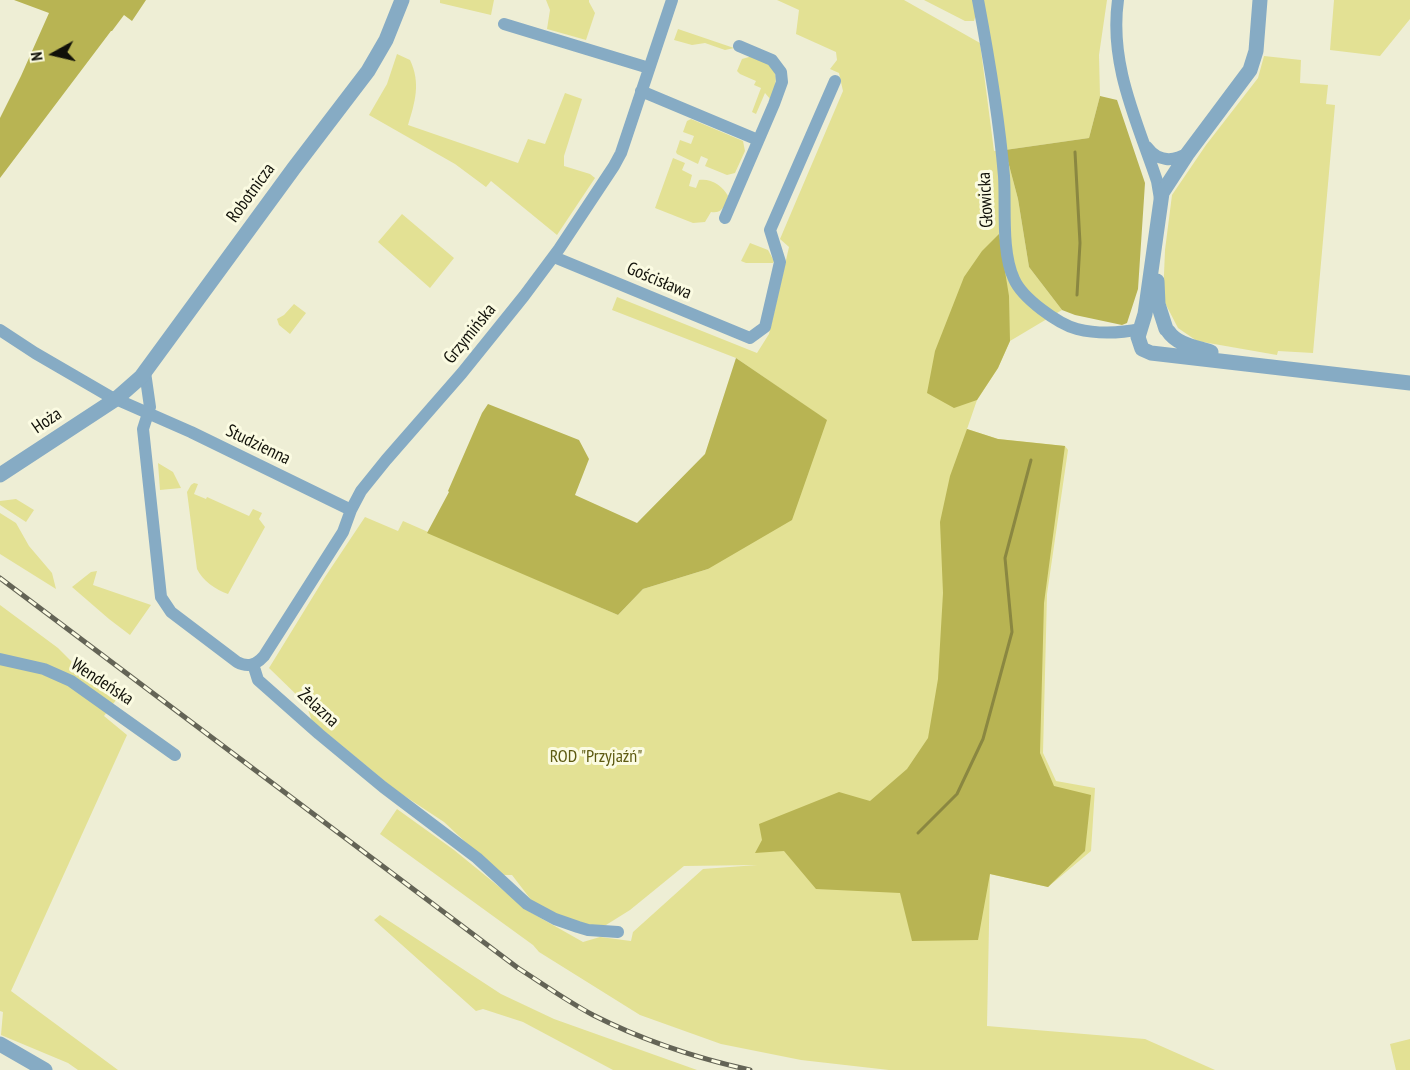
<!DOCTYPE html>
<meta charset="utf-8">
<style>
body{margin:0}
#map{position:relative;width:1410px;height:1070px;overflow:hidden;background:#eeeed5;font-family:"PT Sans Narrow",sans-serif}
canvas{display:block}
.north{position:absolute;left:24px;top:24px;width:60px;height:60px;-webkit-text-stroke:4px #fbfbe2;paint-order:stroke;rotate:262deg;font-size:16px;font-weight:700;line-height:24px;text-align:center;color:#111109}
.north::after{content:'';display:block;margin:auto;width:21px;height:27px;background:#111109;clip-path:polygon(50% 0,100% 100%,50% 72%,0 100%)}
</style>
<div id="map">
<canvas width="1410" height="1070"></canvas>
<div class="north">N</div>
</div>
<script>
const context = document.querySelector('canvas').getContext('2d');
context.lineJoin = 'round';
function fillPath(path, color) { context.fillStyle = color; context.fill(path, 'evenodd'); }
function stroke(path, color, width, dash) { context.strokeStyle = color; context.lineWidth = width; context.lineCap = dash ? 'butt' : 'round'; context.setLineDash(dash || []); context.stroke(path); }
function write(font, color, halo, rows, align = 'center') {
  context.font = font + ' "PT Sans Narrow",sans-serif'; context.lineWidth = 6; context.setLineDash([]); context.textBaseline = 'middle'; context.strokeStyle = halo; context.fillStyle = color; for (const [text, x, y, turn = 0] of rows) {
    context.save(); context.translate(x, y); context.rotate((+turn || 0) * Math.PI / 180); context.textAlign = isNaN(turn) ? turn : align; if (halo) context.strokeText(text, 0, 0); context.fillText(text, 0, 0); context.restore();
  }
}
fillPath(new Path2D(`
 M 440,0 L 494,0 L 491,15 L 440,3 Z
 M 546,0 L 589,0 L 589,2 L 595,13 L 586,40 L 547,29 L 550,10 Z
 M 777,0 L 904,0 L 980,43 L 994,151 L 1004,150 L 983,0 L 1107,0 L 1099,55 L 1100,96 L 1089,138 L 1005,150 L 1018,199 L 1029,267 L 1062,310 L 1010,341 L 998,368 L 977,400 L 967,429 L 998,439 L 1065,446 L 1068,450 L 1047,594 L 1043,753 L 1056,781 L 1095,788 L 1091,851 L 1048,887 L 990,874 L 987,1026 L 1145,1039 L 1215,1070 L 889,1070 L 801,1060 L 721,1044 L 640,1015 L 539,952 L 533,945 L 380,834 L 397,809 L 454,850 L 530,912 L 583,942 L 600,937 L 631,941 L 633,932 L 703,869 L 757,865 L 684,866 L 630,910 L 606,925 L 590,927 L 546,911 L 532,901 L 512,875 L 501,875 L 444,822 L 397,791 L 312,721 L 306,704 L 269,668 L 325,577 L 365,517 L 398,531 L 403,521 L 618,615 L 643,589 L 708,569 L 826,420 L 736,358 L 612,310 L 617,297 L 757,353 L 769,334 L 789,247 L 780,239 L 843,91 L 839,73 L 830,69 L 837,60 L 836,52 L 796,34 L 799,10 Z
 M 924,0 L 973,0 L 976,14 L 974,21 L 965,21 Z
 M 1334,0 L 1410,0 L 1410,19 L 1380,56 L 1330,50 Z
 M 678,29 L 734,48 L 725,50 L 705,43 L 692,45 L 674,40 Z
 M 397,54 L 410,60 C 421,83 415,102 408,125 L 518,163 L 528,139 L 545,144 L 565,93 L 582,99 L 564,156 L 564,166 L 590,174 L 595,178 L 557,235 L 491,181 L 486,187 L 455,164 L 369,115 L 387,84 Z
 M 751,54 C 776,65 781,73 771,100 L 765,93 L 756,114 L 752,112 L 761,88 L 754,85 L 756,81 L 740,74 L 737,71 L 742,59 L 749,57 Z
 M 1264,56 L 1301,60 L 1300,83 L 1328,85 L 1326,104 L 1335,105 L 1313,353 L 1278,351 L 1277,355 L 1197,341 L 1178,328 L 1163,299 L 1165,250 L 1172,195 L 1206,145 L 1258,78 Z
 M 691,119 L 743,141 L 745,151 L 735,173 L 727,175 L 705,166 L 708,159 L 701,156 L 698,164 L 677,154 L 676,152 L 680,140 L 691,144 L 694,136 L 683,132 L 687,121 Z
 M 673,158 L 685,163 L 682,170 L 692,175 L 689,186 L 696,188 L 699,180 C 711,178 723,186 728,196 C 726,205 722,214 711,212 L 705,222 L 693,223 L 655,208 Z
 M 402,214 L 454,258 L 430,288 L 378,242 Z
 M 750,243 L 768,250 L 774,261 L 773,263 L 746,263 L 741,261 Z
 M 294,304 L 306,313 L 290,334 L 279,325 L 277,319 L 284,315 Z
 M 158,463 L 173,472 L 181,488 L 160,490 Z
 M 194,483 L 198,484 L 194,494 L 206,499 L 207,497 L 249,516 L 253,509 L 262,513 L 259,519 L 265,527 L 228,594 C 216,590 202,580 197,569 L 187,492 L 191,485 Z
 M 16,499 L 34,510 L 26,522 L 0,505 L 0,501 Z
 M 0,513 L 16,523 L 29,546 L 52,573 L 56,589 L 0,554 Z
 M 97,571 L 93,585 L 151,605 L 130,635 L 109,619 L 72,587 L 91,572 Z
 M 0,605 L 58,648 L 94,684 L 116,700 L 104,716 L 127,735 L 11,991 L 118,1070 L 78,1070 L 68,1063 L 1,1035 L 3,1012 L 0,1011 Z
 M 380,915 L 501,994 L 554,1019 L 697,1070 L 613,1070 L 523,1022 L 483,1009 L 476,1011 L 374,920 Z
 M 1410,1039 L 1410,1070 L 1396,1070 L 1390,1044 Z`), '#e3e194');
fillPath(new Path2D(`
 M 14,0 L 146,0 L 132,21 L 124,15 L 112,31 L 111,31 L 0,178 L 0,118 L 21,76 L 49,13 Z
 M 1100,96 L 1117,100 L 1145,183 L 1138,289 L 1127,323 L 1122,325 L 1075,315 L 1062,310 L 1029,267 L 1018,199 L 1005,150 L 1089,138 Z
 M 999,234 L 1009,296 L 1010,341 L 998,368 L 977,400 L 954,408 L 927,393 L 935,351 L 964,277 L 982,251 Z
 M 736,358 L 827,420 L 792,520 L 708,569 L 643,589 L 618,615 L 427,533 L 449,492 L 448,491 L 482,413 L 488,404 L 579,440 L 589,459 L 575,495 L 637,523 L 705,454 Z
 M 967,429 L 998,439 L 1065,446 L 1044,603 L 1040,753 L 1054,786 L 1091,795 L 1085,851 L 1048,887 L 990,874 L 978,940 L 912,941 L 900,893 L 816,889 L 784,851 L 755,853 L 762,840 L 759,824 L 839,792 L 870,801 L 907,769 L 928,738 L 938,679 L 943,593 L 940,522 L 950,476 Z`), '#b8b453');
stroke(new Path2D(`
 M 1075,152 L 1080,243 L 1077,295
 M 918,833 L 957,794 L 983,739 L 1012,632 L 1005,558 L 1031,460`), '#8a8741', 3);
stroke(new Path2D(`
 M 978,0 C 989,58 999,117 1004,176 C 1006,206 1001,252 1014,279 C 1022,298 1058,324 1077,329 C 1097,334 1121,333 1141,329
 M 1118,0 C 1109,65 1137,121 1157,181 L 1160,199
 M 504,24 L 649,68
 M 641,91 L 758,140
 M 1147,147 C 1158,162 1173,162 1188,153
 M 725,218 L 774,104 L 782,82 L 781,72 L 772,60 L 739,46
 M 554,257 L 750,338 L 765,327 L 780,262 L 770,230 L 835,81
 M 0,330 L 35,353 L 109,396 L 191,432 L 351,510
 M 145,372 L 150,407 L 143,429 L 161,597 L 171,612 L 237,662 C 248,668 256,665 264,656 L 343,532 L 351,510 L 361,491 L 386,460 L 462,373 L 524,296 L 559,249 L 614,166 L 621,153 L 672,0
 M 0,659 L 44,669 L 71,681 L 175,755
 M 253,664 L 258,680 L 319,734 L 383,787 L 477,858 L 527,904 L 555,919 L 578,927 L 588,930 L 618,932`), '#86abc4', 12);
stroke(new Path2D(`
 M 1260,0 L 1256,51 L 1250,70 L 1188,153 L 1162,193 L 1145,314 L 1138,337 L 1142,349 L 1151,353 L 1410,383
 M 1157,281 L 1158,304 L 1166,329
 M 1168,331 C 1177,345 1196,347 1211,352
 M 0,475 L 116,399 L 141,377 L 294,168 L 368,71 L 386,40 L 402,0
 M 0,1044 L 45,1070`), '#86abc4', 15);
const rail = new Path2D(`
 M 0,578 L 518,968 C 543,984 567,1001 593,1015 C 642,1040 696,1058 750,1070`);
stroke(rail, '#646456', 5);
stroke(rail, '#fbfbe2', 3, [9]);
write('18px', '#111109', '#fbfbe2', [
 ["Robotnicza",251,193,-54],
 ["Głowicka",986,200,-93],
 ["Gościsława",659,281,23],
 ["Grzymińska",470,334,-51],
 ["Hoża",47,421,-34],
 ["Studzienna",258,445,26],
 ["Wendeńska",102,682,33],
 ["Żelazna",318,708,42]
]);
write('18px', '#5d5a11', '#fbfbe2', [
 ["ROD \"Przyjaźń\"",596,757]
]);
</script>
